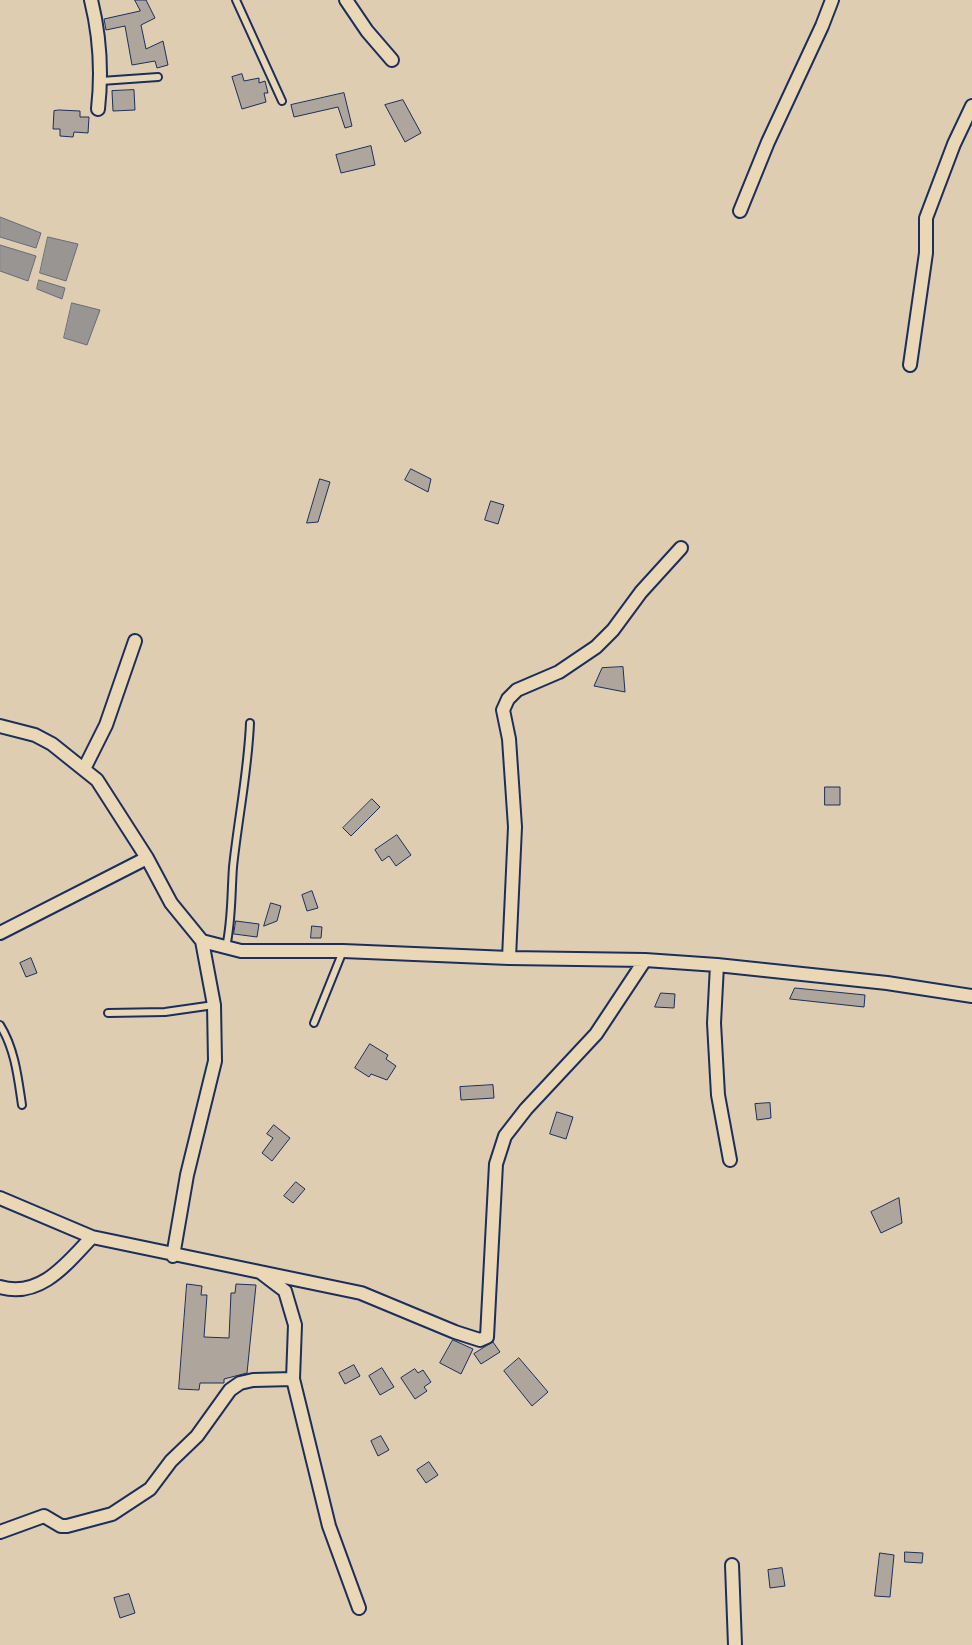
<!DOCTYPE html>
<style>
body{margin:0}
canvas{display:block;background:#decdb0}
</style>
<canvas width="972" height="1645"></canvas>
<script>
const context = document.querySelector('canvas').getContext('2d');
context.lineJoin = 'round';
function fillPath(path, color) { context.fillStyle = color; context.fill(path, 'evenodd'); }
function stroke(path, color, width, dash) { context.strokeStyle = color; context.lineWidth = width; context.lineCap = dash ? 'butt' : 'round'; context.setLineDash(dash || []); context.stroke(path); }
const water = new Path2D(`
 M 0,217 L 41,233 L 36,248 L 0,237 Z
 M 48,237 L 78,244 L 66,281 L 40,273 Z
 M 0,245 L 36,256 L 28,281 L 0,271 Z
 M 39,280 L 65,288 L 62,299 L 37,289 Z
 M 72,303 L 100,310 L 87,345 L 64,338 Z`);
fillPath(water, '#989592');
stroke(water, '#666c7d', 1);
const building = new Path2D(`
 M 135,0 L 146,0 L 155,18 L 141,25 L 146,49 L 163,41 L 168,65 L 157,68 L 155,61 L 132,65 L 125,26 L 106,30 L 104,19 L 140,11 Z
 M 242,74 L 244,81 L 259,78 L 259,83 L 265,81 L 268,93 L 264,93 L 266,102 L 242,109 L 232,77 Z
 M 134,90 L 135,110 L 113,111 L 112,91 Z
 M 344,93 L 352,126 L 345,128 L 338,107 L 294,117 L 291,105 Z
 M 403,100 L 421,133 L 405,142 L 385,105 Z
 M 59,110 L 80,111 L 80,117 L 89,117 L 88,133 L 74,132 L 73,137 L 60,136 L 60,129 L 53,129 L 54,111 Z
 M 371,146 L 375,165 L 341,173 L 336,155 Z
 M 411,469 L 431,479 L 428,492 L 405,480 Z
 M 320,479 L 330,482 L 318,522 L 307,523 Z
 M 491,501 L 504,505 L 498,524 L 485,520 Z
 M 623,667 L 625,692 L 594,686 L 602,668 Z
 M 825,787 L 840,787 L 840,805 L 825,805 Z
 M 372,799 L 380,807 L 351,836 L 343,828 Z
 M 397,835 L 411,855 L 396,866 L 389,856 L 382,861 L 375,850 Z
 M 312,891 L 318,908 L 307,911 L 302,895 Z
 M 271,903 L 281,906 L 277,921 L 264,926 Z
 M 236,921 L 259,924 L 257,937 L 234,934 Z
 M 312,926 L 322,927 L 321,938 L 311,938 Z
 M 31,958 L 37,973 L 26,977 L 20,963 Z
 M 795,988 L 865,995 L 864,1007 L 790,999 Z
 M 661,993 L 675,994 L 674,1008 L 655,1007 Z
 M 370,1044 L 388,1055 L 386,1059 L 396,1066 L 387,1080 L 371,1074 L 369,1077 L 355,1068 Z
 M 493,1085 L 494,1098 L 461,1100 L 460,1087 Z
 M 770,1103 L 771,1118 L 757,1120 L 755,1104 Z
 M 557,1112 L 573,1117 L 566,1139 L 550,1134 Z
 M 274,1125 L 290,1138 L 272,1161 L 262,1153 L 273,1138 L 267,1134 Z
 M 296,1182 L 305,1189 L 293,1203 L 284,1196 Z
 M 899,1198 L 902,1223 L 881,1233 L 871,1212 Z
 M 187,1284 L 202,1286 L 201,1295 L 207,1295 L 204,1337 L 229,1338 L 231,1293 L 235,1293 L 236,1284 L 256,1285 L 247,1373 L 224,1379 L 224,1383 L 200,1383 L 199,1390 L 179,1389 Z
 M 453,1340 L 473,1349 L 461,1374 L 440,1363 Z
 M 493,1342 L 500,1352 L 481,1364 L 474,1354 Z
 M 519,1358 L 548,1392 L 532,1406 L 504,1371 Z
 M 354,1365 L 360,1376 L 345,1384 L 339,1373 Z
 M 382,1368 L 394,1387 L 380,1395 L 369,1376 Z
 M 415,1369 L 418,1373 L 423,1370 L 431,1382 L 424,1387 L 427,1391 L 415,1399 L 401,1378 Z
 M 381,1436 L 389,1450 L 378,1456 L 371,1441 Z
 M 429,1462 L 438,1475 L 426,1483 L 417,1470 Z
 M 905,1552 L 923,1553 L 922,1563 L 905,1562 Z
 M 880,1553 L 894,1555 L 890,1597 L 875,1596 Z
 M 782,1568 L 785,1586 L 770,1588 L 768,1570 Z
 M 129,1594 L 135,1613 L 120,1618 L 114,1598 Z`);
fillPath(building, '#aea59c');
stroke(building, '#1b2f5e', 1);
const lane = new Path2D(`
 M 236,0 L 282,101
 M 101,81 L 158,77
 M 226,947 C 232,921 231,895 233,867 C 238,819 248,772 250,723
 M 108,1013 L 165,1012 L 214,1005
 M 314,1023 L 343,951
 M 0,1025 C 15,1049 18,1078 22,1105`);
const street = new Path2D(`
 M 91,0 C 100,36 102,73 98,109
 M 346,0 L 367,31 L 392,60
 M 740,211 L 768,142 L 822,26 L 832,0
 M 910,365 L 926,253 L 926,218 L 954,144 L 972,106
 M 0,726 L 35,735 L 52,744 L 97,780 L 147,858 L 171,903 L 202,941 L 241,951 L 343,951 L 509,958 L 645,960 L 717,965 L 887,983 L 972,996
 M 84,769 L 106,725 L 135,641
 M 0,933 L 147,858
 M 509,958 L 515,827 L 509,739 L 503,710 L 508,699 L 517,690 L 559,672 L 596,647 L 613,630 L 641,592 L 681,548
 M 717,965 L 714,1023 L 718,1095 L 730,1160
 M 0,1198 L 92,1237 L 260,1272 L 285,1291 L 295,1325 L 293,1379 L 329,1526 L 359,1608
 M 173,1256 L 187,1175 L 215,1061 L 214,1005 L 202,941
 M 260,1272 L 361,1293 L 455,1332 L 480,1340 L 487,1337 L 496,1164 L 505,1136 L 526,1109 L 596,1034 L 645,960
 M 0,1287 C 41,1299 68,1262 92,1237
 M 0,1532 L 44,1516 L 61,1526 L 67,1526 L 112,1514 L 150,1489 L 171,1461 L 197,1436 L 230,1390 L 240,1383 L 253,1380 L 293,1379
 M 732,1565 L 735,1645`);
stroke(lane, '#1b2f5e', 10);
stroke(street, '#1b2f5e', 16);
stroke(lane, '#ead7b5', 6);
stroke(street, '#ead7b5', 12);
</script>
